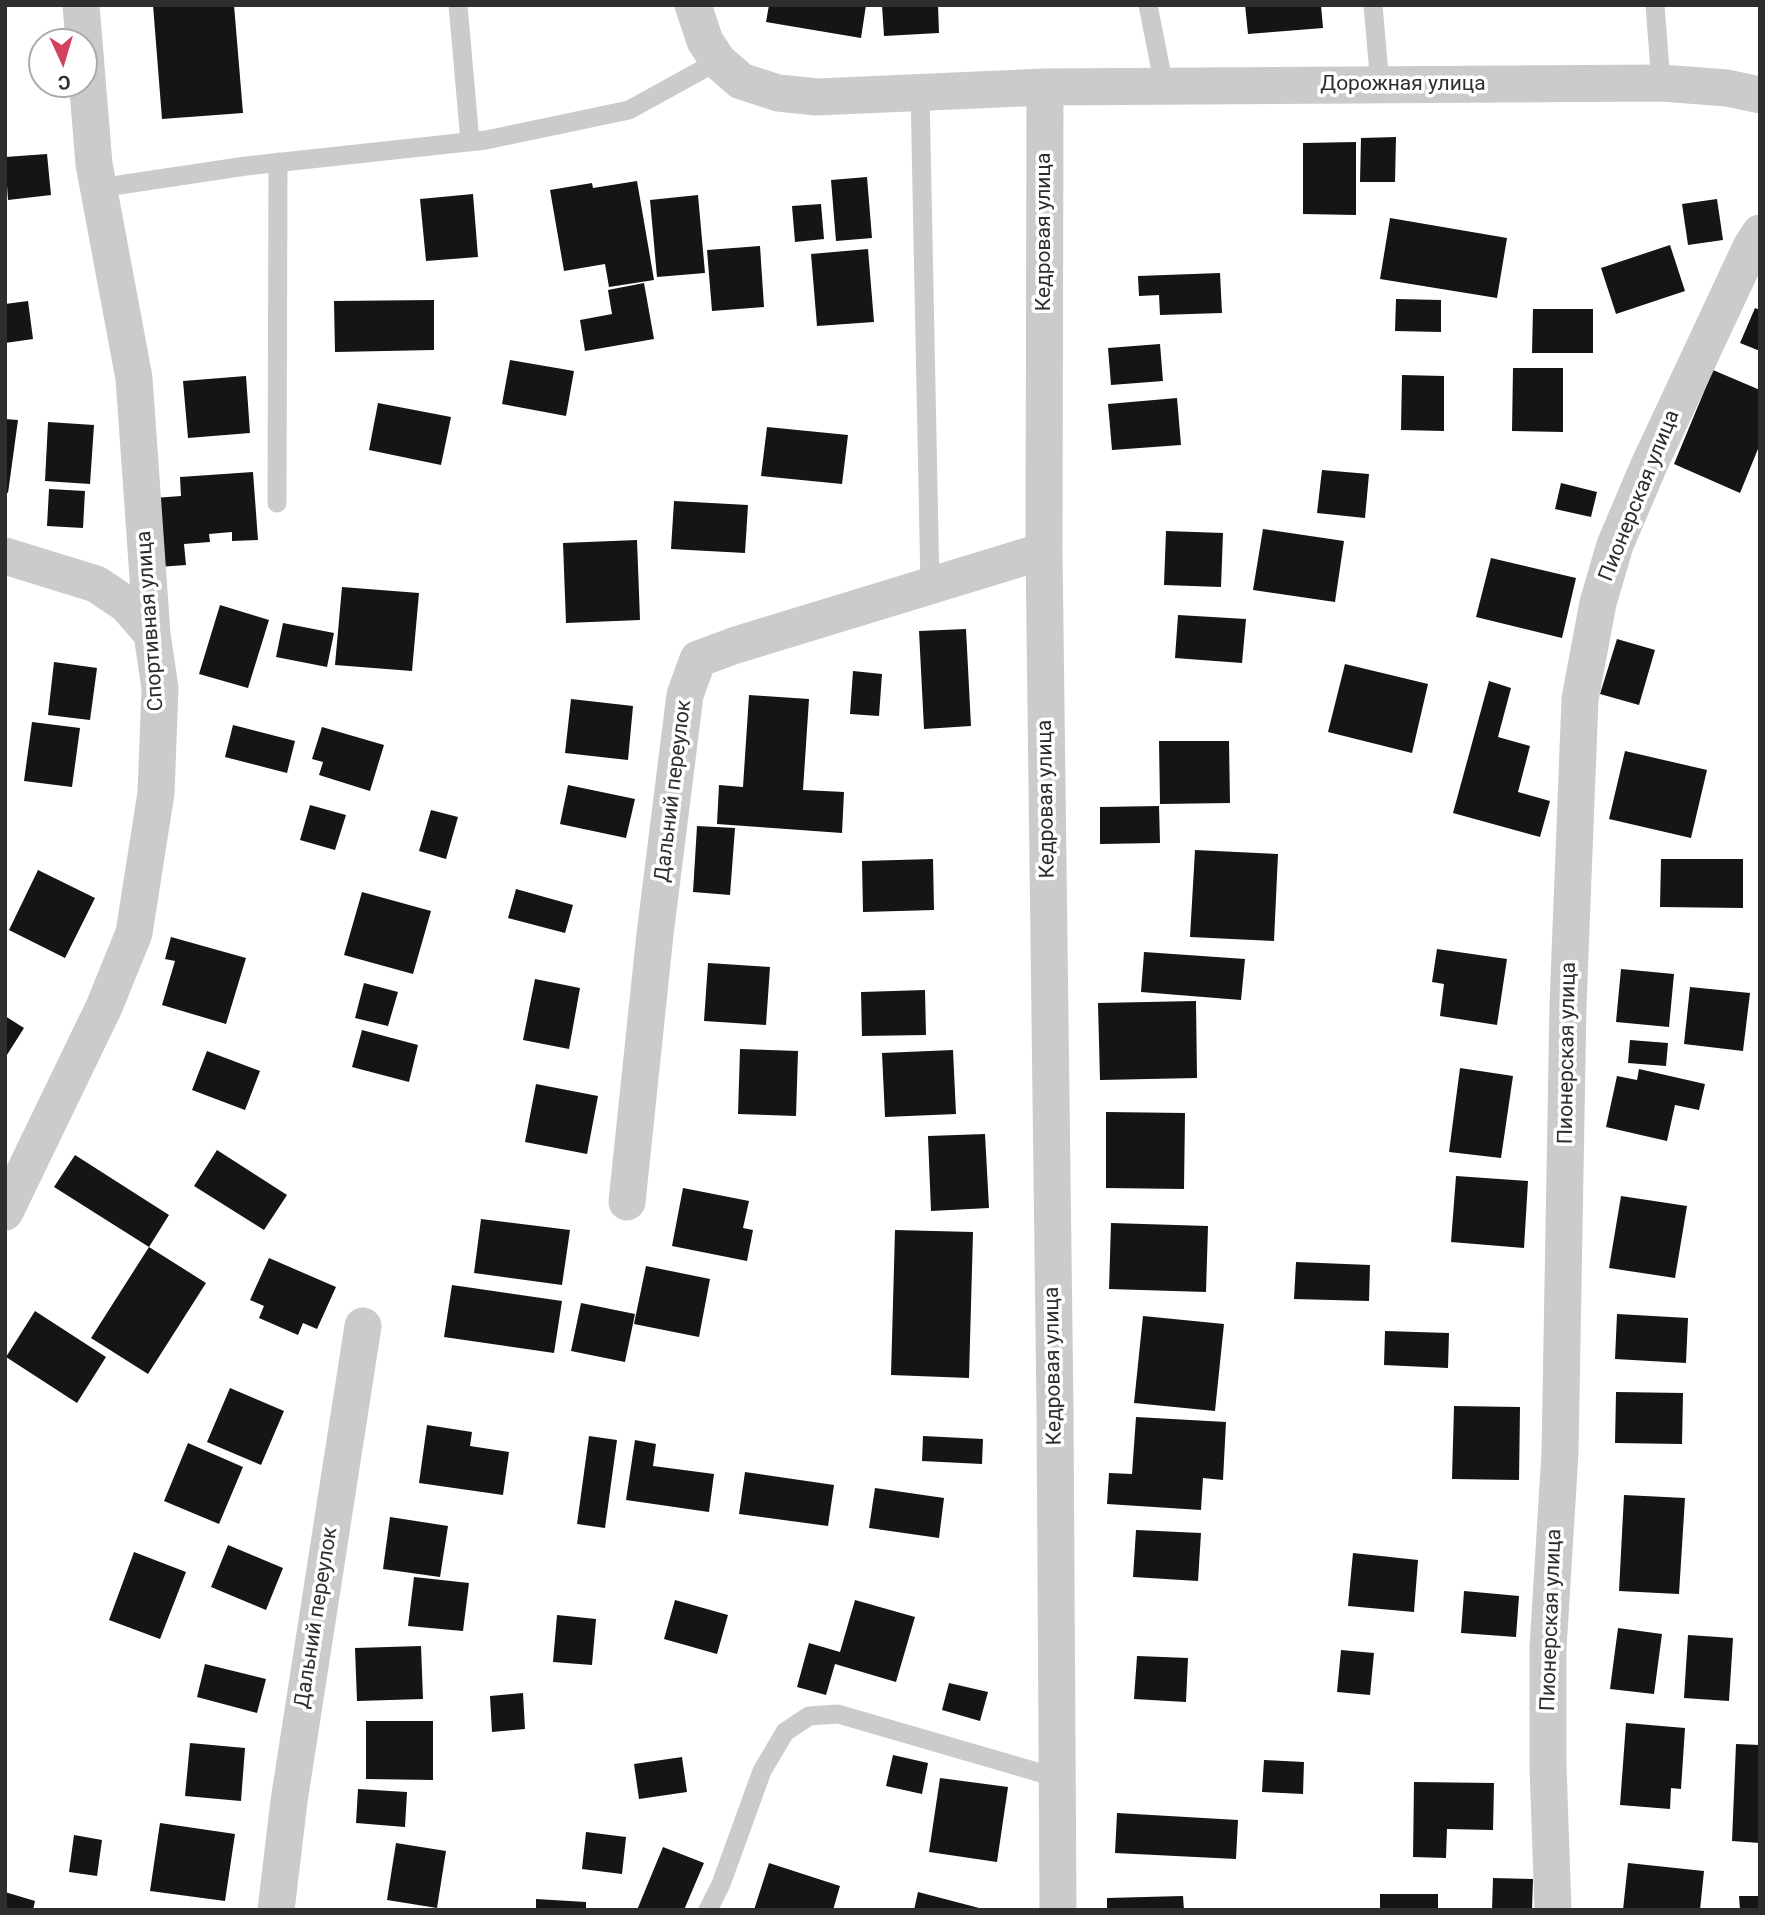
<!DOCTYPE html>
<meta charset="utf-8">
<style>
body{margin:0}
#map{position:relative;width:1765px;height:1915px;overflow:hidden;background:#fff;font-family:Roboto,sans-serif}
canvas{display:block}
.frame{position:absolute;inset:0;border:7px solid #2e2e2e;pointer-events:none}
.north{position:absolute;left:28px;top:28px;width:70px;height:70px;box-sizing:border-box;background:#fff;border:2px solid #ababab;border-radius:50%;rotate:176deg;font-size:19px;font-weight:700;line-height:28px;text-align:center;color:#2e2e2e}
.north::after{content:'';display:block;margin:auto;width:24px;height:32px;background:#d4415f;clip-path:polygon(50% 0,100% 100%,50% 72%,0 100%)}
</style>
<div id="map">
<canvas width="1765" height="1915"></canvas>
<div class="frame"></div>
<div class="north">С</div>
</div>
<script>
const context = document.querySelector('canvas').getContext('2d');
context.lineJoin = 'round';
function fillPath(path, color) { context.fillStyle = color; context.fill(path, 'evenodd'); }
function stroke(path, color, width, dash) { context.strokeStyle = color; context.lineWidth = width; context.lineCap = dash ? 'butt' : 'round'; context.setLineDash(dash || []); context.stroke(path); }
function write(font, color, halo, rows, align = 'center') {
  context.font = font + ' Roboto,sans-serif'; context.lineWidth = 7; context.setLineDash([]); context.textBaseline = 'middle'; context.strokeStyle = halo; context.fillStyle = color; for (const [text, x, y, turn = 0] of rows) {
    context.save(); context.translate(x, y); context.rotate((+turn || 0) * Math.PI / 180); context.textAlign = isNaN(turn) ? turn : align; if (halo) context.strokeText(text, 0, 0); context.fillText(text, 0, 0); context.restore();
  }
}
fillPath(new Path2D(`
 M 153,5 L 234,5 L 243,113 L 162,119 Z
 M 769,5 L 866,5 L 861,38 L 766,22 Z
 M 882,5 L 938,5 L 939,33 L 884,36 Z
 M 1245,5 L 1321,5 L 1323,28 L 1248,34 Z
 M 1396,137 L 1395,182 L 1360,182 L 1361,138 Z
 M 1356,142 L 1356,215 L 1303,214 L 1303,143 Z
 M 47,154 L 51,195 L 8,200 L 5,157 Z
 M 867,177 L 872,238 L 836,241 L 831,180 Z
 M 637,181 L 654,280 L 609,287 L 605,264 L 564,271 L 550,190 L 592,183 L 593,188 Z
 M 473,194 L 478,257 L 426,261 L 420,199 Z
 M 698,195 L 705,273 L 657,277 L 650,200 Z
 M 1717,199 L 1723,240 L 1688,245 L 1682,204 Z
 M 821,204 L 824,239 L 795,242 L 792,206 Z
 M 1390,218 L 1507,238 L 1497,298 L 1380,279 Z
 M 1670,245 L 1685,291 L 1616,314 L 1601,268 Z
 M 760,246 L 764,307 L 712,311 L 707,250 Z
 M 868,249 L 874,322 L 817,326 L 811,254 Z
 M 1220,273 L 1222,313 L 1160,315 L 1159,295 L 1139,296 L 1138,276 Z
 M 644,283 L 654,339 L 585,351 L 580,320 L 612,314 L 608,290 Z
 M 1396,299 L 1441,300 L 1441,332 L 1395,331 Z
 M 434,300 L 434,350 L 335,352 L 334,301 Z
 M 28,301 L 33,339 L 5,343 L 5,304 Z
 M 1755,308 L 1760,310 L 1760,351 L 1740,343 Z
 M 1533,309 L 1593,309 L 1593,353 L 1532,353 Z
 M 1160,344 L 1163,381 L 1111,385 L 1108,348 Z
 M 510,360 L 574,371 L 566,416 L 502,404 Z
 M 1513,368 L 1563,368 L 1563,432 L 1512,431 Z
 M 1713,370 L 1760,390 L 1760,444 L 1740,493 L 1674,464 Z
 M 1402,375 L 1444,376 L 1444,431 L 1401,430 Z
 M 246,376 L 250,433 L 188,438 L 183,381 Z
 M 1177,398 L 1181,445 L 1112,450 L 1108,404 Z
 M 378,403 L 451,417 L 441,465 L 369,450 Z
 M 5,419 L 18,420 L 8,493 L 5,492 Z
 M 48,422 L 94,425 L 90,484 L 45,481 Z
 M 767,427 L 848,435 L 842,484 L 761,476 Z
 M 1322,470 L 1369,474 L 1365,518 L 1317,513 Z
 M 253,472 L 258,540 L 232,541 L 232,532 L 209,534 L 210,542 L 184,544 L 186,565 L 158,567 L 154,498 L 181,496 L 180,477 Z
 M 1561,483 L 1597,492 L 1591,517 L 1555,509 Z
 M 49,489 L 85,491 L 83,528 L 47,526 Z
 M 674,501 L 748,505 L 745,553 L 671,549 Z
 M 1263,529 L 1344,541 L 1335,602 L 1253,590 Z
 M 1166,531 L 1223,533 L 1221,587 L 1164,585 Z
 M 637,540 L 640,620 L 566,623 L 563,543 Z
 M 1491,558 L 1576,578 L 1562,638 L 1476,617 Z
 M 342,587 L 419,593 L 412,671 L 335,665 Z
 M 220,605 L 269,620 L 248,688 L 199,674 Z
 M 1178,615 L 1246,619 L 1242,663 L 1175,658 Z
 M 283,623 L 334,633 L 327,667 L 276,657 Z
 M 966,629 L 971,726 L 924,729 L 919,631 Z
 M 1617,639 L 1655,650 L 1639,705 L 1600,694 Z
 M 54,662 L 97,668 L 90,720 L 48,715 Z
 M 1345,664 L 1428,684 L 1412,753 L 1328,732 Z
 M 853,671 L 882,674 L 879,716 L 850,714 Z
 M 1489,681 L 1511,688 L 1498,737 L 1530,746 L 1518,792 L 1550,801 L 1540,837 L 1453,813 Z
 M 749,695 L 809,699 L 803,790 L 844,792 L 842,833 L 717,824 L 719,785 L 743,787 Z
 M 571,699 L 633,706 L 628,760 L 565,753 Z
 M 32,722 L 80,728 L 72,787 L 24,781 Z
 M 233,725 L 295,741 L 287,773 L 225,757 Z
 M 322,727 L 384,745 L 370,791 L 319,775 L 323,762 L 312,759 Z
 M 1159,741 L 1229,741 L 1230,803 L 1160,804 Z
 M 1625,751 L 1707,770 L 1691,838 L 1609,819 Z
 M 568,785 L 635,799 L 626,838 L 560,824 Z
 M 310,805 L 346,815 L 335,850 L 300,840 Z
 M 1159,806 L 1160,843 L 1100,844 L 1100,807 Z
 M 431,810 L 458,817 L 446,859 L 419,851 Z
 M 697,826 L 735,828 L 730,895 L 693,892 Z
 M 1195,850 L 1278,854 L 1274,941 L 1190,937 Z
 M 933,859 L 934,910 L 863,912 L 862,861 Z
 M 1661,859 L 1743,859 L 1743,908 L 1660,907 Z
 M 38,870 L 95,898 L 65,958 L 9,930 Z
 M 516,889 L 573,905 L 565,933 L 508,918 Z
 M 362,892 L 431,911 L 413,974 L 344,955 Z
 M 171,937 L 246,958 L 226,1024 L 162,1005 L 175,961 L 165,959 Z
 M 1437,949 L 1507,959 L 1497,1025 L 1440,1016 L 1444,984 L 1432,982 Z
 M 1144,952 L 1245,959 L 1241,1000 L 1141,992 Z
 M 708,963 L 770,967 L 766,1025 L 704,1021 Z
 M 1621,969 L 1674,974 L 1669,1027 L 1616,1022 Z
 M 535,979 L 580,988 L 569,1049 L 523,1040 Z
 M 364,983 L 398,992 L 388,1026 L 355,1018 Z
 M 1690,987 L 1750,993 L 1743,1051 L 1684,1044 Z
 M 925,990 L 926,1035 L 862,1036 L 861,992 Z
 M 1196,1001 L 1197,1078 L 1100,1080 L 1098,1003 Z
 M 5,1016 L 24,1028 L 5,1058 Z
 M 362,1030 L 418,1045 L 409,1082 L 352,1067 Z
 M 1630,1040 L 1668,1043 L 1666,1066 L 1628,1063 Z
 M 740,1049 L 798,1051 L 796,1116 L 738,1114 Z
 M 953,1050 L 956,1114 L 885,1117 L 882,1053 Z
 M 207,1051 L 260,1071 L 245,1110 L 192,1090 Z
 M 1460,1068 L 1513,1076 L 1501,1158 L 1449,1152 Z
 M 1639,1069 L 1705,1084 L 1699,1110 L 1675,1105 L 1667,1141 L 1606,1127 L 1617,1076 L 1637,1080 Z
 M 536,1084 L 598,1096 L 587,1154 L 525,1142 Z
 M 1106,1112 L 1185,1113 L 1184,1189 L 1106,1188 Z
 M 985,1134 L 989,1208 L 931,1211 L 928,1136 Z
 M 217,1150 L 287,1195 L 264,1230 L 194,1186 Z
 M 75,1155 L 169,1215 L 149,1247 L 54,1187 Z
 M 1456,1176 L 1528,1181 L 1524,1248 L 1451,1242 Z
 M 683,1188 L 749,1201 L 743,1228 L 753,1230 L 747,1261 L 672,1246 Z
 M 1621,1196 L 1687,1206 L 1675,1278 L 1609,1268 Z
 M 481,1219 L 570,1230 L 562,1285 L 474,1273 Z
 M 1111,1223 L 1208,1226 L 1206,1292 L 1109,1289 Z
 M 895,1230 L 973,1232 L 969,1378 L 891,1375 Z
 M 149,1247 L 206,1283 L 148,1374 L 91,1338 Z
 M 269,1258 L 336,1287 L 317,1329 L 303,1323 L 298,1335 L 259,1318 L 264,1306 L 250,1300 Z
 M 1296,1262 L 1370,1265 L 1369,1301 L 1294,1299 Z
 M 646,1266 L 710,1279 L 699,1337 L 634,1324 Z
 M 452,1285 L 562,1301 L 554,1353 L 444,1337 Z
 M 581,1303 L 635,1314 L 625,1362 L 571,1351 Z
 M 35,1311 L 106,1357 L 77,1403 L 6,1357 Z
 M 1617,1314 L 1688,1318 L 1686,1363 L 1615,1359 Z
 M 1143,1316 L 1224,1324 L 1215,1411 L 1134,1403 Z
 M 1385,1331 L 1449,1333 L 1448,1368 L 1384,1365 Z
 M 230,1388 L 284,1411 L 261,1465 L 207,1442 Z
 M 1616,1392 L 1683,1393 L 1682,1444 L 1615,1443 Z
 M 1454,1406 L 1520,1407 L 1519,1480 L 1452,1479 Z
 M 1136,1417 L 1226,1422 L 1223,1480 L 1203,1478 L 1201,1510 L 1107,1504 L 1109,1473 L 1132,1474 Z
 M 427,1425 L 472,1432 L 470,1446 L 509,1452 L 503,1495 L 419,1483 Z
 M 589,1436 L 617,1440 L 605,1528 L 577,1524 Z
 M 923,1436 L 983,1439 L 982,1464 L 922,1461 Z
 M 635,1440 L 656,1444 L 653,1466 L 714,1474 L 709,1512 L 626,1500 Z
 M 188,1443 L 243,1467 L 219,1524 L 164,1501 Z
 M 745,1472 L 834,1485 L 828,1526 L 739,1514 Z
 M 875,1488 L 944,1498 L 939,1538 L 869,1528 Z
 M 1624,1495 L 1685,1498 L 1679,1594 L 1619,1591 Z
 M 390,1517 L 448,1526 L 440,1577 L 383,1569 Z
 M 1136,1530 L 1201,1533 L 1198,1581 L 1133,1577 Z
 M 228,1545 L 283,1568 L 266,1610 L 211,1587 Z
 M 134,1552 L 186,1572 L 160,1639 L 109,1620 Z
 M 1353,1553 L 1418,1560 L 1414,1612 L 1348,1606 Z
 M 414,1577 L 469,1583 L 463,1631 L 408,1626 Z
 M 1464,1591 L 1519,1596 L 1516,1637 L 1461,1633 Z
 M 675,1600 L 728,1615 L 717,1654 L 664,1639 Z
 M 855,1600 L 915,1617 L 896,1682 L 835,1664 L 826,1695 L 797,1687 L 809,1643 L 840,1652 Z
 M 557,1615 L 596,1619 L 592,1665 L 553,1662 Z
 M 1618,1628 L 1662,1634 L 1654,1694 L 1610,1689 Z
 M 1688,1635 L 1733,1638 L 1729,1701 L 1684,1698 Z
 M 421,1646 L 423,1699 L 357,1701 L 355,1648 Z
 M 1341,1650 L 1374,1653 L 1370,1695 L 1337,1692 Z
 M 1137,1656 L 1188,1658 L 1186,1702 L 1134,1699 Z
 M 205,1664 L 266,1679 L 257,1713 L 197,1697 Z
 M 949,1683 L 988,1692 L 980,1721 L 942,1710 Z
 M 523,1693 L 525,1729 L 492,1732 L 490,1696 Z
 M 366,1721 L 433,1721 L 433,1780 L 366,1779 Z
 M 1626,1723 L 1685,1728 L 1681,1789 L 1671,1788 L 1670,1809 L 1620,1805 Z
 M 190,1743 L 245,1748 L 241,1801 L 185,1796 Z
 M 1736,1744 L 1760,1745 L 1760,1843 L 1732,1841 Z
 M 893,1755 L 928,1763 L 922,1794 L 886,1786 Z
 M 682,1757 L 687,1792 L 639,1799 L 634,1764 Z
 M 1264,1760 L 1304,1762 L 1303,1794 L 1262,1792 Z
 M 940,1778 L 1008,1787 L 997,1862 L 929,1852 Z
 M 1414,1782 L 1494,1783 L 1493,1830 L 1447,1829 L 1446,1858 L 1413,1857 Z
 M 358,1789 L 407,1792 L 405,1827 L 356,1823 Z
 M 1117,1813 L 1238,1820 L 1236,1859 L 1115,1853 Z
 M 160,1823 L 235,1834 L 225,1901 L 150,1891 Z
 M 586,1832 L 626,1837 L 622,1874 L 582,1869 Z
 M 74,1835 L 102,1840 L 97,1876 L 69,1872 Z
 M 396,1843 L 446,1851 L 437,1908 L 387,1900 Z
 M 663,1847 L 704,1863 L 684,1910 L 637,1910 Z
 M 769,1863 L 840,1886 L 833,1910 L 754,1910 Z
 M 1628,1863 L 1704,1871 L 1700,1910 L 1623,1910 Z
 M 1493,1878 L 1533,1879 L 1532,1910 L 1492,1910 Z
 M 5,1892 L 35,1901 L 33,1910 L 5,1910 Z
 M 918,1892 L 983,1909 L 983,1910 L 914,1910 Z
 M 1380,1894 L 1438,1894 L 1438,1910 L 1380,1910 Z
 M 1183,1896 L 1184,1910 L 1107,1910 L 1107,1898 Z
 M 1739,1896 L 1760,1896 L 1760,1910 L 1740,1910 Z
 M 536,1899 L 586,1902 L 586,1910 L 536,1910 Z`), '#151515');
stroke(new Path2D(`
 M 458,5 L 470,142
 M 1148,5 L 1164,86
 M 1373,5 L 1380,85
 M 1655,5 L 1661,83
 M 920,92 L 930,585
 M 99,188 L 246,166 L 486,140 L 629,110 L 718,61
 M 277,503 L 278,162
 M 708,1910 L 721,1884 L 762,1771 L 785,1732 L 809,1716 L 838,1714 L 1058,1778`), '#cbcbcb', 19);
stroke(new Path2D(`
 M 693,5 L 705,41 L 718,61 L 741,81 L 778,93 L 817,97 L 1045,87 L 1661,83 L 1727,88 L 1760,95
 M 1045,87 L 1044,551 L 1055,1408 L 1058,1910
 M 5,556 L 96,584 L 126,604 L 152,634
 M 627,1202 L 655,934 L 685,695 L 698,659 L 736,645 L 1044,551
 M 5,1212 L 104,1007 L 134,933 L 156,793 L 160,688 L 152,634 L 134,378 L 94,164 L 81,5
 M 276,1910 L 289,1801 L 363,1326
 M 1553,1910 L 1548,1766 L 1548,1648 L 1560,1453 L 1568,1005 L 1580,699 L 1598,603 L 1615,545 L 1649,465 L 1751,247 L 1760,233`), '#cbcbcb', 37);
write('21px', '#2e2e2e', '#fff', [
 ["Дорожная улица",1403,85],
 ["Кедровая улица",1045,232,-90],
 ["Пионерская улица",1640,496,-68],
 ["Спортивная улица",151,621,-94],
 ["Дальний переулок",674,791,-83],
 ["Кедровая улица",1047,799,-91],
 ["Пионерская улица",1568,1053,-89],
 ["Кедровая улица",1054,1366,-91],
 ["Дальний переулок",317,1618,-81],
 ["Пионерская улица",1552,1620,-88]
]);
</script>
